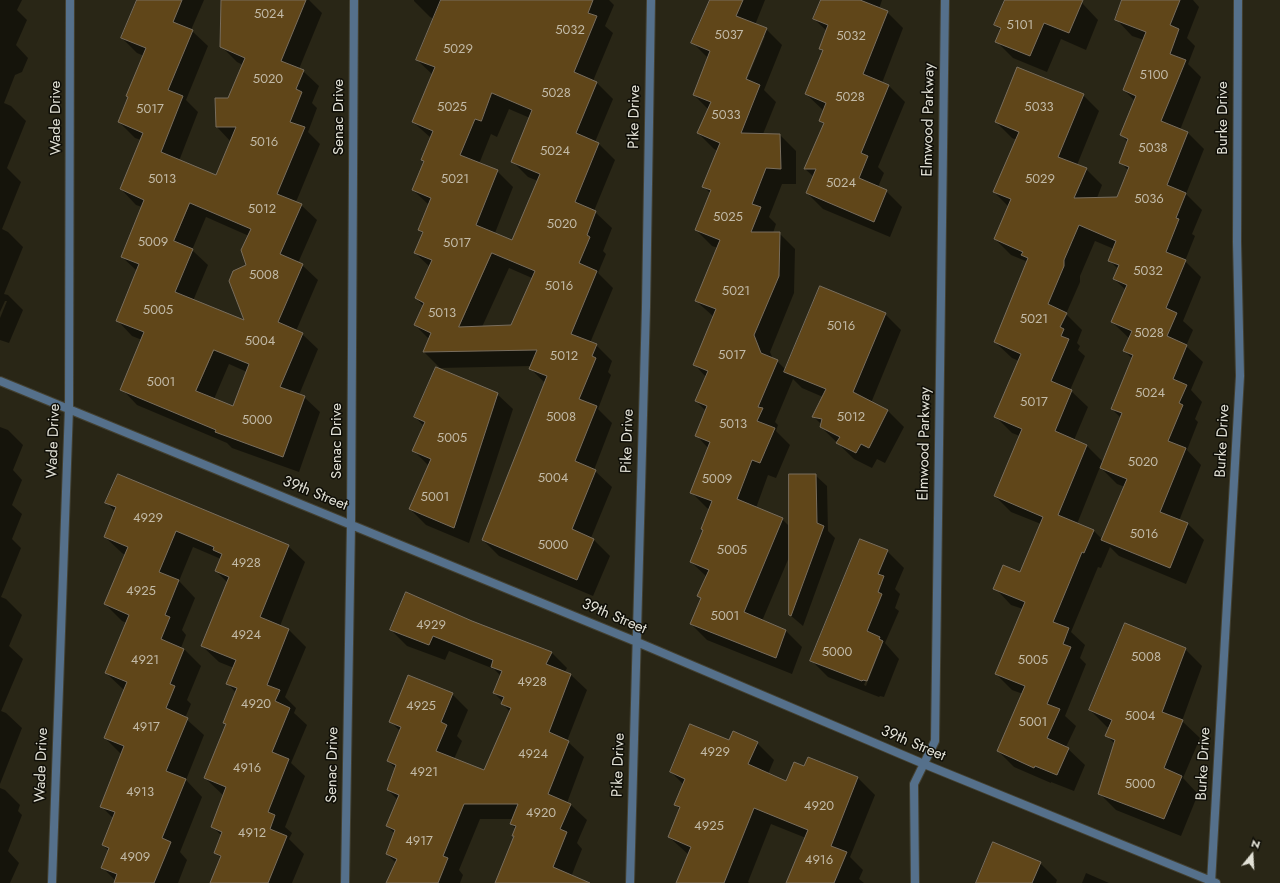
<!DOCTYPE html>
<style>
body{margin:0}
#map{position:relative;width:1280px;height:883px;overflow:hidden;background:#292616;font-family:Jost,sans-serif}
canvas{display:block}
.north{position:absolute;left:1232px;top:835px;width:40px;height:40px;-webkit-text-stroke:3px #100f08;paint-order:stroke;rotate:18deg;font-size:11px;font-weight:700;line-height:16px;text-align:center;color:#e2e1d6}
.north::after{content:'';display:block;margin:auto;width:14px;height:18px;background:#e2e1d6;clip-path:polygon(50% 0,100% 100%,50% 72%,0 100%)}
</style>
<div id="map">
<canvas width="1280" height="883"></canvas>
<div class="north">N</div>
</div>
<script>
const context = document.querySelector('canvas').getContext('2d');
context.lineJoin = 'round';
function fillPath(path, color) { context.fillStyle = color; context.fill(path, 'evenodd'); }
function stroke(path, color, width, dash) { context.strokeStyle = color; context.lineWidth = width; context.lineCap = dash ? 'butt' : 'round'; context.setLineDash(dash || []); context.stroke(path); }
function write(font, color, halo, rows, align = 'center') {
  context.font = font + ' Jost,sans-serif'; context.lineWidth = 3; context.setLineDash([]); context.textBaseline = 'middle'; context.strokeStyle = halo; context.fillStyle = color; for (const [text, x, y, turn = 0] of rows) {
    context.save(); context.translate(x, y); context.rotate((+turn || 0) * Math.PI / 180); context.textAlign = isNaN(turn) ? turn : align; if (halo) context.strokeText(text, 0, 0); context.fillText(text, 0, 0); context.restore();
  }
}
fillPath(new Path2D(`
 M 0,0 L 22,0 L 17,10 L 27,20 L 16,45 L 28,58 L 22,72 L 15,75 L 4,103 L 11,106 L 26,121 L 7,168 L 21,182 L 2,229 L 8,232 L 23,247 L 4,294 L 8,295 L 23,310 L 9,343 L 0,340 L 0,318 L 7,301 L 5,301 L 0,312 Z
 M 138,0 L 204,0 L 191,30 L 208,46 L 186,100 L 198,112 L 179,161 L 217,177 L 231,142 L 217,127 L 243,65 L 237,62 L 221,46 L 222,1 L 221,0 L 309,0 L 322,13 L 299,69 L 303,71 L 319,86 L 312,103 L 317,108 L 308,132 L 320,144 L 296,202 L 301,205 L 317,220 L 298,263 L 302,265 L 318,280 L 296,331 L 302,334 L 318,349 L 299,395 L 304,397 L 320,412 L 299,472 L 232,448 L 227,443 L 137,405 L 122,389 L 142,340 L 132,336 L 117,320 L 137,271 L 122,257 L 142,207 L 136,205 L 121,189 L 141,140 L 135,138 L 119,122 L 144,56 L 137,53 L 122,38 ZM 206,217 L 249,236 L 246,322 L 193,301 L 208,265 L 192,250 ZM 229,364 L 247,372 L 234,407 L 214,399 Z
 M 414,0 L 609,0 L 614,5 L 605,26 L 613,33 L 593,81 L 597,83 L 613,99 L 595,142 L 599,144 L 615,160 L 594,211 L 612,228 L 603,251 L 606,254 L 598,273 L 613,288 L 590,343 L 596,345 L 612,361 L 608,372 L 611,375 L 598,409 L 612,423 L 594,470 L 612,487 L 591,538 L 594,540 L 610,556 L 593,596 L 499,556 L 483,540 L 545,383 L 530,368 L 531,366 L 440,368 L 424,352 L 429,339 L 415,325 L 423,306 L 416,298 L 430,267 L 415,253 L 423,234 L 419,230 L 429,205 L 413,190 L 424,162 L 422,160 L 431,138 L 413,122 L 433,75 L 417,60 L 434,19 L 430,17 L 414,1 ZM 509,109 L 530,118 L 512,161 L 528,177 L 538,181 L 513,241 L 495,233 L 513,187 L 497,171 L 479,164 L 491,134 L 497,137 ZM 509,268 L 532,278 L 512,326 L 482,327 Z
 M 711,0 L 765,0 L 755,25 L 766,29 L 782,45 L 764,90 L 776,102 L 763,134 L 780,135 L 796,151 L 796,184 L 782,184 L 769,217 L 776,224 L 773,233 L 779,233 L 795,249 L 794,293 L 770,352 L 773,359 L 777,361 L 786,370 L 885,314 L 901,330 L 871,403 L 888,411 L 904,427 L 885,463 L 877,459 L 872,468 L 854,459 L 821,427 L 822,425 L 813,416 L 823,397 L 802,388 L 793,379 L 775,422 L 778,425 L 776,431 L 790,445 L 776,478 L 768,475 L 756,508 L 782,519 L 790,527 L 815,475 L 827,486 L 828,531 L 835,538 L 803,626 L 790,615 L 790,555 L 762,621 L 786,631 L 802,647 L 792,674 L 707,640 L 691,624 L 701,599 L 699,596 L 707,577 L 691,562 L 704,531 L 702,529 L 710,510 L 707,508 L 691,492 L 708,448 L 696,435 L 706,411 L 696,401 L 706,377 L 694,364 L 714,317 L 696,301 L 718,248 L 712,246 L 696,230 L 711,194 L 703,186 L 718,151 L 714,149 L 698,133 L 709,110 L 694,95 L 708,58 L 693,43 ZM 763,36 L 765,36 L 745,84 L 743,84 Z
 M 822,0 L 882,0 L 879,9 L 887,12 L 903,28 L 882,83 L 889,86 L 905,102 L 878,167 L 884,173 L 878,187 L 886,191 L 902,207 L 890,237 L 823,209 L 807,193 L 814,177 L 805,169 L 824,125 L 820,120 L 824,111 L 806,94 L 824,52 L 820,48 L 827,31 L 814,19 Z
 M 1006,0 L 1074,0 L 1082,3 L 1098,20 L 1086,50 L 1061,39 L 1047,72 L 1013,58 L 996,41 L 1001,30 L 995,25 Z
 M 1123,0 L 1193,0 L 1199,7 L 1187,38 L 1195,46 L 1188,64 L 1201,77 L 1180,130 L 1188,133 L 1204,149 L 1186,194 L 1202,210 L 1192,234 L 1195,236 L 1185,261 L 1201,277 L 1183,321 L 1193,330 L 1186,346 L 1203,362 L 1191,390 L 1202,402 L 1195,419 L 1198,422 L 1187,450 L 1201,465 L 1179,521 L 1188,524 L 1204,540 L 1186,584 L 1119,556 L 1110,547 L 1101,568 L 1098,567 L 1071,632 L 1085,645 L 1080,658 L 1086,664 L 1065,716 L 1076,726 L 1066,747 L 1085,765 L 1074,791 L 1051,782 L 1051,783 L 1014,767 L 998,751 L 1023,694 L 1012,690 L 996,674 L 1023,609 L 1011,605 L 995,588 L 1020,573 L 1041,524 L 1011,512 L 995,496 L 1020,436 L 1012,433 L 996,417 L 1019,361 L 1012,358 L 995,342 L 1028,262 L 1011,255 L 995,239 L 1009,207 L 994,192 L 1017,140 L 1012,138 L 996,122 L 1083,95 L 1099,111 L 1077,165 L 1086,169 L 1102,185 L 1097,198 L 1117,198 L 1128,170 L 1120,162 L 1128,142 L 1121,135 L 1135,101 L 1124,90 L 1144,40 L 1132,36 L 1116,19 ZM 1095,241 L 1114,249 L 1110,261 L 1118,269 L 1114,279 L 1126,290 L 1112,322 L 1130,339 L 1124,351 L 1133,359 L 1112,409 L 1121,418 L 1103,462 L 1086,445 L 1074,440 L 1088,407 L 1070,390 L 1085,356 L 1078,350 L 1080,346 L 1077,343 L 1082,330 L 1066,314 L 1080,282 L 1080,276 ZM 1100,467 L 1117,484 L 1125,487 L 1103,540 L 1094,531 L 1077,524 Z
 M 497,394 L 513,409 L 469,543 L 426,525 L 410,509 L 429,466 L 414,451 L 424,426 L 415,417 Z
 M 0,427 L 8,430 L 23,445 L 13,470 L 22,480 L 12,505 L 22,514 L 12,539 L 21,548 L 1,597 L 6,599 L 22,615 L 9,646 L 23,659 L 1,711 L 6,713 L 22,728 L 0,784 Z
 M 107,503 L 288,546 L 305,562 L 280,626 L 289,630 L 306,647 L 285,697 L 296,708 L 294,713 L 307,725 L 291,763 L 305,776 L 285,827 L 292,833 L 289,839 L 304,854 L 292,883 L 211,883 L 221,858 L 215,853 L 222,836 L 212,826 L 224,796 L 205,778 L 226,725 L 224,722 L 236,693 L 228,684 L 234,668 L 219,662 L 202,646 L 228,583 L 216,571 L 221,559 L 193,547 L 179,581 L 195,598 L 182,630 L 186,635 L 181,648 L 184,649 L 201,666 L 187,700 L 191,704 L 185,718 L 204,735 L 186,780 L 202,797 L 180,852 L 187,860 L 178,883 L 115,883 L 116,881 L 103,868 L 109,851 L 103,845 L 113,818 L 101,806 L 122,755 L 105,738 L 124,690 L 106,673 L 127,623 L 122,621 L 105,604 L 125,555 L 122,553 L 105,537 L 115,512 Z
 M 887,551 L 904,568 L 895,589 L 900,594 L 895,608 L 899,611 L 885,643 L 899,659 L 884,697 L 880,696 L 879,697 L 828,677 L 811,660 ZM 881,644 L 882,645 L 866,686 L 864,685 Z
 M 472,622 L 551,652 L 567,668 L 565,672 L 571,675 L 587,690 L 567,741 L 584,757 L 567,803 L 571,805 L 587,820 L 577,843 L 582,849 L 569,882 L 570,883 L 496,883 L 515,837 L 516,829 L 511,824 L 513,819 L 480,819 L 459,870 L 463,875 L 460,883 L 388,883 L 396,863 L 387,854 L 395,834 L 387,826 L 398,800 L 388,790 L 396,769 L 388,761 L 400,731 L 390,721 L 452,694 L 468,710 L 457,736 L 462,741 L 454,759 L 485,772 L 510,712 L 503,704 L 503,702 L 494,693 L 501,676 L 494,669 L 449,651 L 445,660 L 407,646 L 391,630 Z
 M 1185,649 L 1202,666 L 1182,721 L 1200,738 L 1183,778 L 1198,794 L 1181,836 L 1116,810 L 1099,793 L 1115,744 L 1107,736 L 1110,728 L 1107,727 L 1090,710 Z
 M 729,742 L 757,743 L 774,760 L 768,774 L 786,783 L 805,768 L 809,758 L 858,778 L 875,795 L 850,857 L 863,870 L 859,879 L 864,883 L 787,883 L 806,838 L 771,824 L 748,882 L 749,883 L 677,883 L 689,855 L 669,837 L 680,810 L 676,805 L 684,785 L 671,772 Z
 M 0,788 L 5,790 L 20,805 L 18,811 L 22,815 L 8,851 L 19,863 L 10,883 L 0,883 Z
 M 1040,863 L 1057,880 L 1056,883 L 977,883 Z
 M 1086,873 L 1109,883 L 1082,883 Z`), '#0007');
const building = new Path2D(`
 M 137,0 L 182,0 L 173,22 L 193,30 L 168,90 L 183,96 L 161,152 L 216,175 L 236,127 L 216,127 L 215,98 L 228,98 L 245,58 L 220,47 L 221,0 L 306,0 L 281,61 L 304,70 L 296,89 L 302,92 L 290,122 L 305,127 L 277,194 L 302,204 L 280,254 L 303,264 L 278,322 L 303,333 L 280,387 L 305,396 L 283,457 L 215,432 L 216,430 L 120,390 L 144,332 L 116,321 L 139,264 L 121,257 L 144,200 L 120,189 L 143,133 L 118,122 L 128,97 L 126,96 L 146,48 L 121,38 ZM 190,203 L 251,229 L 241,250 L 246,265 L 233,271 L 229,281 L 244,320 L 175,292 L 193,249 L 174,241 ZM 214,350 L 249,364 L 233,406 L 196,391 Z
 M 441,0 L 593,0 L 588,13 L 597,16 L 574,72 L 597,82 L 576,133 L 599,143 L 575,202 L 596,211 L 587,235 L 590,237 L 579,263 L 597,271 L 571,334 L 597,344 L 592,356 L 596,358 L 579,399 L 597,406 L 575,461 L 596,470 L 572,529 L 594,539 L 577,580 L 482,540 L 547,376 L 529,369 L 537,350 L 423,352 L 431,333 L 414,325 L 424,303 L 415,298 L 432,260 L 414,253 L 423,232 L 418,230 L 431,198 L 412,190 L 424,161 L 421,160 L 433,131 L 412,122 L 435,67 L 416,60 ZM 492,93 L 532,110 L 511,162 L 540,174 L 512,240 L 476,225 L 498,170 L 460,155 L 475,119 L 481,121 ZM 492,253 L 535,271 L 511,325 L 459,327 Z
 M 710,0 L 743,0 L 736,16 L 767,28 L 746,79 L 760,85 L 741,133 L 780,134 L 781,169 L 766,168 L 752,204 L 761,207 L 751,232 L 780,232 L 779,276 L 754,335 L 761,353 L 778,360 L 758,407 L 763,408 L 757,421 L 775,428 L 760,463 L 752,460 L 737,499 L 783,518 L 744,612 L 786,630 L 776,658 L 690,624 L 701,598 L 697,596 L 709,570 L 690,562 L 703,530 L 701,529 L 712,501 L 690,493 L 710,442 L 695,436 L 707,406 L 695,401 L 708,371 L 693,365 L 716,309 L 695,301 L 720,240 L 695,230 L 711,190 L 702,187 L 720,143 L 697,133 L 711,102 L 693,95 L 710,51 L 691,43 Z
 M 821,0 L 860,0 L 888,11 L 863,74 L 889,85 L 861,153 L 868,156 L 859,178 L 887,190 L 874,222 L 806,193 L 816,169 L 804,169 L 824,123 L 819,121 L 826,103 L 805,94 L 823,50 L 819,49 L 828,25 L 813,19 Z
 M 1005,0 L 1083,0 L 1069,33 L 1044,23 L 1030,56 L 995,42 L 1001,28 L 994,25 Z
 M 1122,0 L 1180,0 L 1170,25 L 1179,29 L 1170,54 L 1186,60 L 1161,121 L 1188,132 L 1167,185 L 1186,193 L 1176,218 L 1179,219 L 1166,252 L 1186,260 L 1166,308 L 1177,313 L 1167,336 L 1187,345 L 1173,379 L 1187,385 L 1179,403 L 1183,405 L 1168,441 L 1186,448 L 1160,512 L 1188,523 L 1170,568 L 1101,540 L 1127,479 L 1100,468 L 1122,413 L 1111,409 L 1133,355 L 1123,351 L 1132,331 L 1111,322 L 1127,285 L 1113,279 L 1119,265 L 1108,261 L 1116,241 L 1079,225 L 1064,260 L 1064,266 L 1048,304 L 1067,313 L 1060,327 L 1064,329 L 1061,336 L 1069,339 L 1051,381 L 1072,390 L 1055,431 L 1087,445 L 1058,515 L 1094,530 L 1084,553 L 1082,552 L 1053,622 L 1069,628 L 1063,644 L 1071,647 L 1047,704 L 1060,709 L 1047,738 L 1069,748 L 1057,775 L 1035,766 L 1034,768 L 997,751 L 1025,686 L 995,674 L 1025,602 L 993,589 L 1003,565 L 1020,572 L 1043,517 L 994,496 L 1022,429 L 994,417 L 1021,354 L 994,342 L 1028,258 L 1021,255 L 1023,252 L 994,239 L 1011,199 L 993,192 L 1019,132 L 995,122 L 1017,67 L 1084,94 L 1058,157 L 1087,168 L 1074,198 L 1117,197 L 1129,167 L 1119,163 L 1128,139 L 1120,135 L 1136,96 L 1123,90 L 1146,32 L 1115,20 Z
 M 820,286 L 886,313 L 853,392 L 888,410 L 869,448 L 861,444 L 856,453 L 836,443 L 840,437 L 820,427 L 822,419 L 812,417 L 826,389 L 784,372 Z
 M 436,367 L 498,393 L 454,528 L 409,509 L 431,459 L 412,451 L 425,422 L 414,417 Z
 M 118,474 L 289,545 L 260,617 L 289,629 L 267,685 L 280,690 L 275,701 L 290,708 L 272,752 L 289,759 L 268,812 L 275,815 L 270,829 L 287,836 L 268,883 L 210,883 L 221,856 L 214,853 L 222,832 L 211,827 L 226,787 L 204,778 L 226,724 L 223,723 L 237,688 L 226,684 L 236,660 L 201,646 L 229,577 L 215,571 L 222,554 L 213,550 L 214,547 L 176,531 L 159,572 L 179,580 L 165,615 L 170,617 L 161,639 L 184,649 L 170,684 L 175,686 L 166,708 L 188,718 L 166,771 L 186,779 L 162,838 L 171,842 L 154,883 L 114,883 L 117,874 L 101,868 L 109,848 L 102,845 L 115,812 L 100,807 L 124,746 L 104,738 L 127,682 L 105,673 L 129,615 L 104,604 L 128,547 L 104,537 L 116,507 L 105,503 Z
 M 789,474 L 816,474 L 817,523 L 824,526 L 791,616 L 789,615 Z
 M 860,539 L 888,550 L 878,574 L 884,576 L 878,592 L 882,594 L 867,631 L 880,637 L 879,639 L 883,641 L 867,681 L 863,680 L 862,681 L 810,661 Z
 M 406,592 L 472,621 L 552,652 L 546,664 L 571,674 L 549,732 L 569,741 L 548,794 L 571,804 L 560,829 L 567,832 L 553,867 L 590,883 L 495,883 L 514,836 L 512,836 L 516,826 L 510,824 L 518,804 L 464,804 L 443,856 L 448,858 L 438,883 L 386,883 L 397,859 L 386,854 L 395,830 L 386,826 L 399,795 L 387,790 L 396,765 L 387,761 L 401,727 L 389,722 L 408,675 L 453,693 L 441,722 L 447,725 L 436,751 L 484,770 L 511,708 L 501,704 L 504,697 L 493,693 L 502,671 L 491,667 L 493,660 L 433,636 L 429,645 L 390,630 Z
 M 1125,623 L 1186,648 L 1162,712 L 1183,720 L 1164,768 L 1182,776 L 1164,819 L 1098,794 L 1115,740 L 1105,736 L 1112,720 L 1089,710 Z
 M 690,724 L 729,740 L 733,731 L 758,742 L 748,764 L 786,781 L 794,762 L 804,766 L 808,757 L 858,777 L 831,846 L 847,852 L 834,883 L 786,883 L 808,830 L 754,808 L 724,883 L 676,883 L 691,847 L 668,837 L 680,807 L 674,805 L 685,779 L 670,772 Z
 M 993,842 L 1041,862 L 1032,883 L 976,883 Z`);
fillPath(building, '#604619');
stroke(building, '#786d5d', 1);
const minor = new Path2D(`
 M 0,381 L 637,642 L 924,764 L 1216,883
 M 52,883 L 69,408 L 70,0
 M 345,883 L 351,524 L 354,0
 M 630,883 L 646,307 L 651,0
 M 915,883 L 914,784 L 935,741 L 945,0
 M 1211,883 L 1240,376 L 1237,242 L 1238,0`);
stroke(minor, '#434031', 10);
stroke(minor, '#55708b', 8);
write('13px', '#c2baa7', null, [
 ["5024",269,15],
 ["5101",1020,26],
 ["5032",570,31],
 ["5037",729,36],
 ["5032",851,37],
 ["5029",458,50],
 ["5100",1154,76],
 ["5020",268,80],
 ["5028",556,94],
 ["5028",850,98],
 ["5025",452,108],
 ["5033",1039,108],
 ["5017",150,110],
 ["5033",726,116],
 ["5016",264,143],
 ["5038",1153,149],
 ["5024",555,152],
 ["5013",162,180],
 ["5021",455,180],
 ["5029",1040,180],
 ["5024",841,184],
 ["5036",1149,200],
 ["5012",262,210],
 ["5025",728,218],
 ["5020",562,225],
 ["5009",153,243],
 ["5017",457,244],
 ["5032",1148,272],
 ["5008",264,276],
 ["5016",559,287],
 ["5021",736,292],
 ["5005",158,311],
 ["5013",442,314],
 ["5021",1034,320],
 ["5016",841,327],
 ["5028",1149,334],
 ["5004",260,342],
 ["5017",732,356],
 ["5012",564,357],
 ["5001",161,383],
 ["5024",1150,394],
 ["5017",1034,403],
 ["5008",561,418],
 ["5012",851,418],
 ["5000",257,421],
 ["5013",733,425],
 ["5005",452,439],
 ["5020",1143,463],
 ["5004",553,479],
 ["5009",717,480],
 ["5001",435,498],
 ["4929",148,519],
 ["5016",1144,535],
 ["5000",553,546],
 ["5005",732,551],
 ["4928",246,564],
 ["4925",141,592],
 ["5001",725,617],
 ["4929",431,626],
 ["4924",246,636],
 ["5000",837,653],
 ["5008",1146,658],
 ["4921",145,661],
 ["5005",1033,661],
 ["4928",532,683],
 ["4920",256,705],
 ["4925",421,707],
 ["5004",1140,717],
 ["5001",1033,723],
 ["4917",146,728],
 ["4929",715,753],
 ["4924",533,755],
 ["4916",247,769],
 ["4921",424,773],
 ["5000",1140,785],
 ["4913",140,793],
 ["4920",819,807],
 ["4920",541,814],
 ["4925",709,827],
 ["4912",252,834],
 ["4917",419,842],
 ["4909",135,858],
 ["4916",819,861]
]);
write('15px', '#e2e1d6', '#100f08', [
 ["Senac Drive",339,117,-90],
 ["Pike Drive",635,117,-89],
 ["Wade Drive",56,118,-90],
 ["Burke Drive",1223,118,-90],
 ["Elmwood Parkway",929,120,-89],
 ["Wade Drive",54,441,-88],
 ["Senac Drive",337,441,-90],
 ["Pike Drive",628,441,-88],
 ["Burke Drive",1223,441,-87],
 ["Elmwood Parkway",925,444,-89],
 ["39th Street",315,494,22],
 ["39th Street",614,617,23],
 ["39th Street",913,744,23],
 ["Burke Drive",1204,764,-87],
 ["Wade Drive",42,765,-88],
 ["Senac Drive",333,765,-89],
 ["Pike Drive",619,765,-88]
]);
</script>
